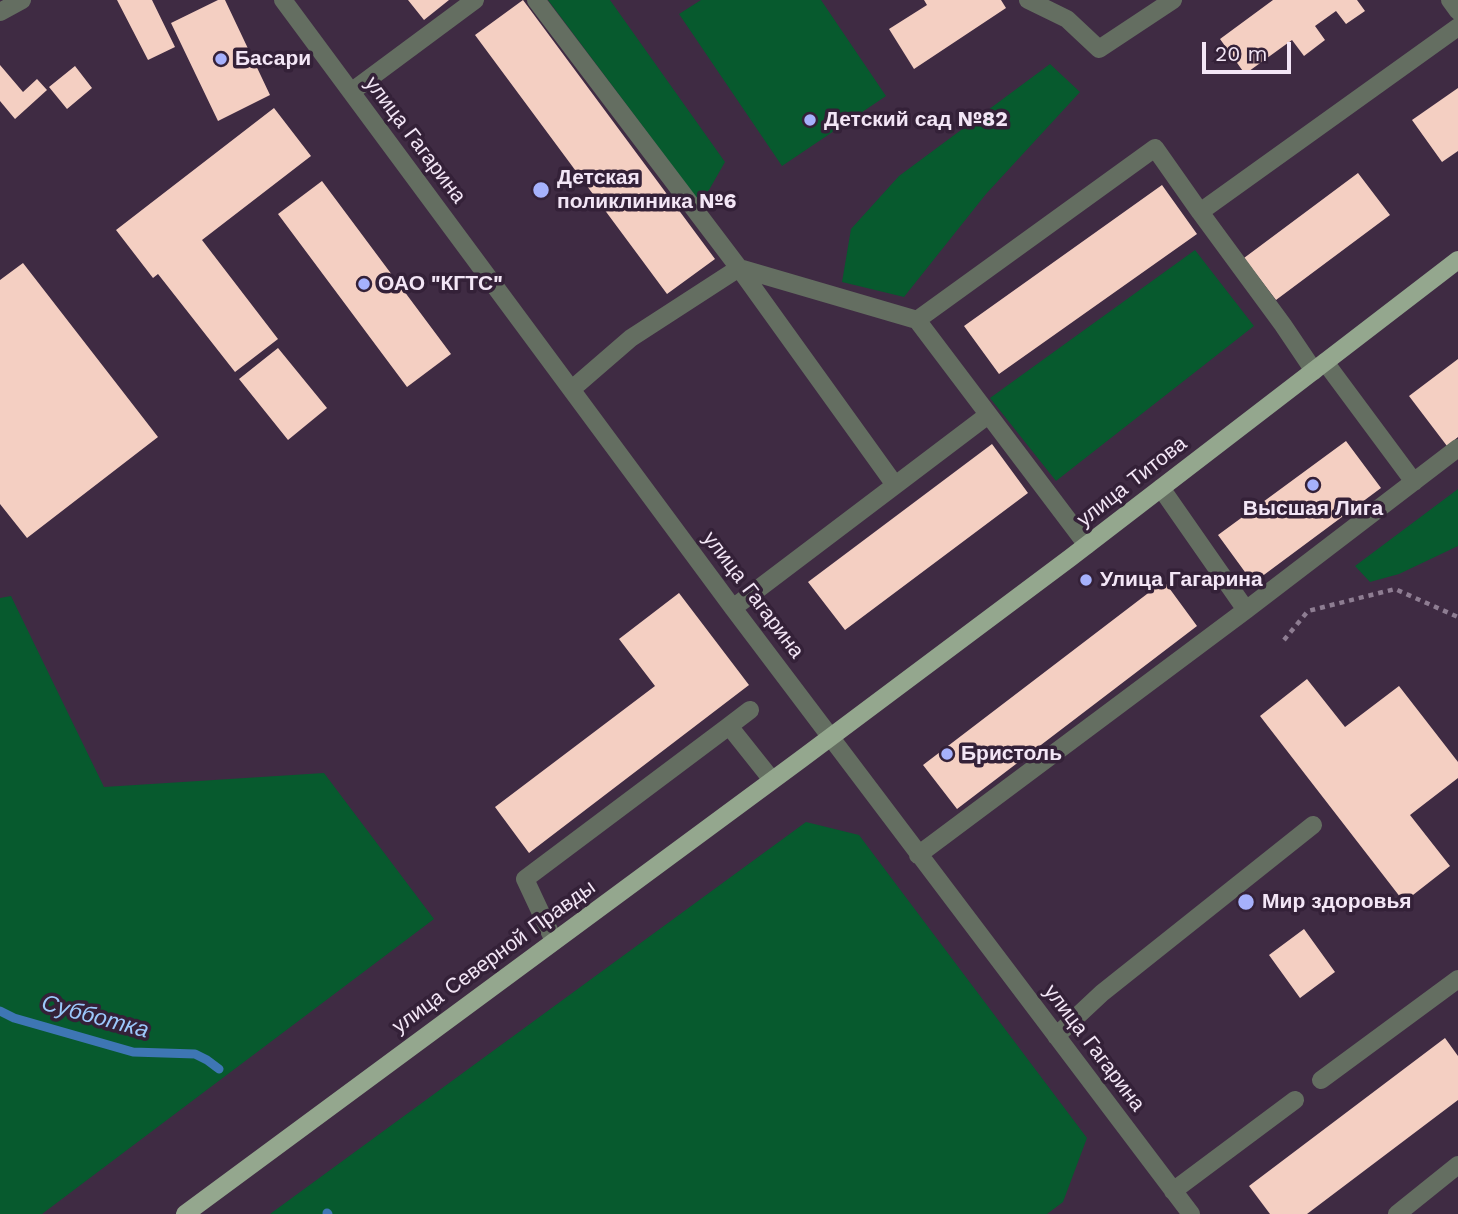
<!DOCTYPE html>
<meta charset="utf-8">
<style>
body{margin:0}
#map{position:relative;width:1458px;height:1214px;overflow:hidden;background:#3f2b43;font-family:"Work Sans",sans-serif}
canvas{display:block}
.scale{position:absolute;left:1202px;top:42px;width:89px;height:32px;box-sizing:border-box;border:4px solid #f3e6f6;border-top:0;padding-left:9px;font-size:21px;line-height:24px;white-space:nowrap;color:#f3e6f6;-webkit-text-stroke:5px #342138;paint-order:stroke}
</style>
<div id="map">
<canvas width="1458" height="1214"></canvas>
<div class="scale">20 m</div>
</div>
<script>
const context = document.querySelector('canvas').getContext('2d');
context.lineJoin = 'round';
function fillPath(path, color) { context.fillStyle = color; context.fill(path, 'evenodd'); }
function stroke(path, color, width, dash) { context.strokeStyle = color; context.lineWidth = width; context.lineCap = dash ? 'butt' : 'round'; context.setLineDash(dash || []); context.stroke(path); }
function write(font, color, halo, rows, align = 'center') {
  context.font = font + ' "Work Sans",sans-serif'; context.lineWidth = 7; context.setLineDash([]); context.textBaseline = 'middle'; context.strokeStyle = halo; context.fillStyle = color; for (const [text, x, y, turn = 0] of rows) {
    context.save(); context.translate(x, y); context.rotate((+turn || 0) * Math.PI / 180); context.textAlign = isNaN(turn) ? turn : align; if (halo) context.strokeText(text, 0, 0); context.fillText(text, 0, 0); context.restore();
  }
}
fillPath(new Path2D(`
 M 548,0 L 610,0 L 725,162 L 701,204 Z
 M 701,0 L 821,0 L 886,96 L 782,166 L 679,14 Z
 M 1050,64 L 1080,92 L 986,194 L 904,297 L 842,282 L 851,229 L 899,176 Z
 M 1195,250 L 1254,326 L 1056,481 L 990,398 Z
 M 1458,489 L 1458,546 L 1399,574 L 1370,582 L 1355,566 Z
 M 11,596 L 104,787 L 324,773 L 434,919 L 42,1214 L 0,1214 L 0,598 Z
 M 806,822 L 859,835 L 1087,1138 L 1063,1202 L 1047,1214 L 270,1214 Z`), '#075a2e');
stroke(new Path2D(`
 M 0,1011 L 14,1018 L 133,1052 L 195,1054 L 207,1060 L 219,1069
 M 327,1213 L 328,1214`), '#3e76b4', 9);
fillPath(new Path2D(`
 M 117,0 L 152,0 L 175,47 L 148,60 Z
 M 218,0 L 225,0 L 270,95 L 218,121 L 171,23 Z
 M 408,0 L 449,0 L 424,20 Z
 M 523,0 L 715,259 L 667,294 L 475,35 Z
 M 924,0 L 1001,0 L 1006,8 L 914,69 L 889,29 L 927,5 Z
 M 1273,0 L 1357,0 L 1365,11 L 1346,24 L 1336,11 L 1315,26 L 1325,40 L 1304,56 L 1292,40 L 1245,74 L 1220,39 Z
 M 0,65 L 23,92 L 37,79 L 47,90 L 15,119 L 0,101 Z
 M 75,66 L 92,88 L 67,109 L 49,87 Z
 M 1458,88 L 1458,151 L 1442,162 L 1412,120 Z
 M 274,108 L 311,156 L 202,240 L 278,339 L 235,372 L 158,274 L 153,278 L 116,230 Z
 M 1358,173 L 1390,215 L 1276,300 L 1244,258 Z
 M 322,181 L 451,354 L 407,387 L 278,214 Z
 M 1162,185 L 1197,234 L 999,374 L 964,326 Z
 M 23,263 L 158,437 L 27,538 L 0,504 L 0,280 Z
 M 278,348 L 327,408 L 288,440 L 239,379 Z
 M 1458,359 L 1458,437 L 1447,446 L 1409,396 Z
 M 1346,441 L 1381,488 L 1253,583 L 1218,535 Z
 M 992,444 L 1028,493 L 845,630 L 808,582 Z
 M 1164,581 L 1197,626 L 957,809 L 923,765 Z
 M 679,593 L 749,685 L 529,853 L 495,807 L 655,686 L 619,639 Z
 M 1307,679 L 1345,727 L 1399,686 L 1458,762 L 1458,778 L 1410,815 L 1450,866 L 1404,902 L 1260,716 Z
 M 1304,929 L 1335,972 L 1300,998 L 1269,955 Z
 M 1445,1038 L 1458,1056 L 1458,1100 L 1307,1214 L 1270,1214 L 1249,1186 Z`), '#f4cfc2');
stroke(new Path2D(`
 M 1284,640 L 1308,611 L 1395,589 L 1458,617`), '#8e7d92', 4.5, [5, 5]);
stroke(new Path2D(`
 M 283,0 L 733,608 L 1191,1214
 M 536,0 L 739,268 L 895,485
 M 1028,0 L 1067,19 L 1099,49 L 1173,0
 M 1450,0 L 1458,11
 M 0,12 L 22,0
 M 351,92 L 475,0
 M 917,320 L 1155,148 L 1200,212
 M 1325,362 L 1414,482
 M 1314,371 L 1283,325 L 1200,212 L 1458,27
 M 572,389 L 631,338 L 739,268 L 917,320 L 1087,545
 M 1161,488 L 1246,610
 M 733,608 L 988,415
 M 729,726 L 750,710
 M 918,855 L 1246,610 L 1458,448
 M 554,941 L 525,879 L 729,726 L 772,780
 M 1056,1036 L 1102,993 L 1313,825
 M 1321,1080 L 1458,979
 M 1173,1191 L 1295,1100
 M 1397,1214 L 1458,1165`), '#646e61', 18);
stroke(new Path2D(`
 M 185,1214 L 800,760 L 1070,558 L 1458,260`), '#94a78e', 18);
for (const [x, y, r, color] of [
 [221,59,7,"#a6b1fc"],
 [810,120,7,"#a6b1fc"],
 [541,190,9,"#a6b1fc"],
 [364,284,7,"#a6b1fc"],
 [1313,485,7,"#a6b1fc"],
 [1086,580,7,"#a6b1fc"],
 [947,754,7,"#a6b1fc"],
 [1246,902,9,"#a6b1fc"]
]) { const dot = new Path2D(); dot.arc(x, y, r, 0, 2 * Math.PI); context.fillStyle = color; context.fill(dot); stroke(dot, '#342138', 2.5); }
write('bold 21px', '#f3e6f6', '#342138', [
 ["Басари",235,59],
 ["Детский сад №82",824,120],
 ["Детская",557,178],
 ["поликлиника №6",557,202],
 ["ОАО \"КГТС\"",378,284],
 ["Высшая Лига",1313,509,"center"],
 ["Улица Гагарина",1100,580],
 ["Бристоль",961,754],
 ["Мир здоровья",1262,902]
], 'left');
write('21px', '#f3e6f6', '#342138', [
 ["улица Гагарина",415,140,53],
 ["улица Титова",1132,482,-38],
 ["улица Гагарина",753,595,53],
 ["улица Северной Правды",494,957,-36],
 ["улица Гагарина",1094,1048,53]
]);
write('italic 23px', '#9cc8fb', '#342138', [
 ["Субботка",95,1017,15]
]);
</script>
